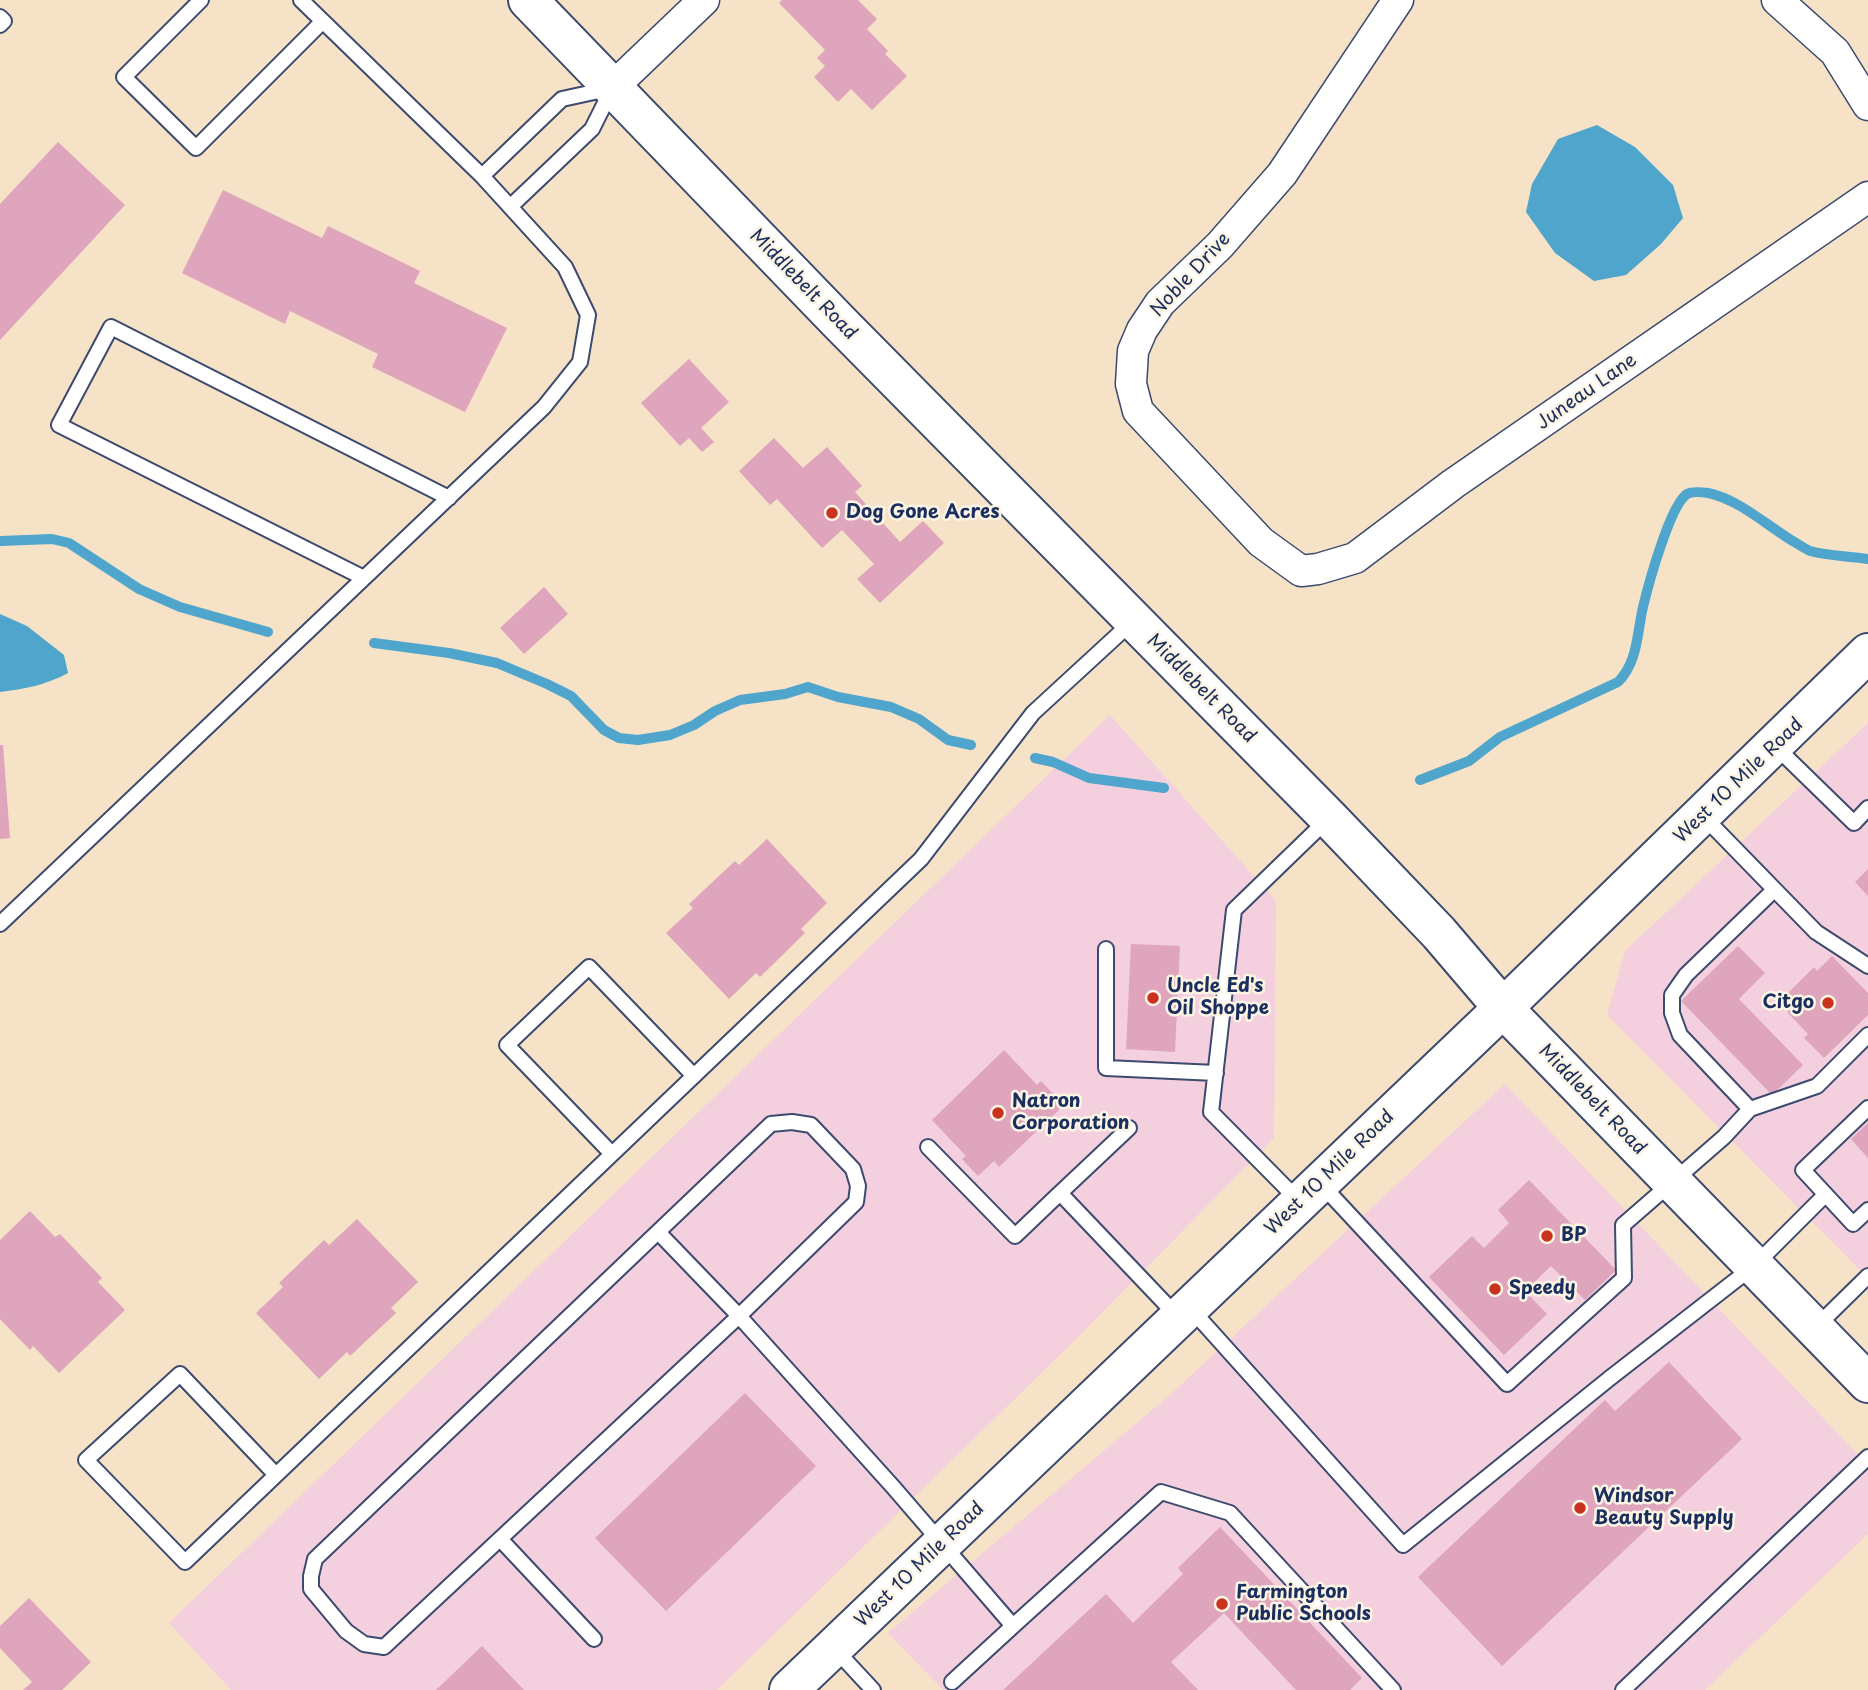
<!DOCTYPE html>
<style>
body{margin:0}
canvas{display:block;background:#f6e2c7}
</style>
<canvas width="1868" height="1690"></canvas>
<script>
const context = document.querySelector('canvas').getContext('2d');
context.lineJoin = 'round';
function fillPath(path, color) { context.fillStyle = color; context.fill(path, 'evenodd'); }
function stroke(path, color, width, dash) { context.strokeStyle = color; context.lineWidth = width; context.lineCap = dash ? 'butt' : 'round'; context.setLineDash(dash || []); context.stroke(path); }
function write(font, color, halo, rows, align = 'center') {
  context.font = font + ' "Playpen Sans",sans-serif'; context.lineWidth = 5; context.setLineDash([]); context.textBaseline = 'middle'; context.strokeStyle = halo; context.fillStyle = color; for (const [text, x, y, turn = 0] of rows) {
    context.save(); context.translate(x, y); context.rotate((+turn || 0) * Math.PI / 180); context.textAlign = isNaN(turn) ? turn : align; if (halo) context.strokeText(text, 0, 0); context.fillText(text, 0, 0); context.restore();
  }
}
fillPath(new Path2D(`
 M 1110,715 L 1276,901 L 1274,1138 L 1078,1337 L 717,1690 L 231,1690 L 169,1623 Z
 M 1868,723 L 1868,1278 L 1607,1015 L 1625,951 Z
 M 1505,1084 L 1868,1465 L 1868,1534 L 1705,1690 L 943,1690 L 888,1633 L 1171,1394 Z`), '#f4cfdd');
fillPath(new Path2D(`
 M 1597,125 L 1635,147 L 1673,185 L 1683,218 L 1661,244 L 1626,275 L 1594,281 L 1555,253 L 1526,212 L 1532,184 L 1558,139 Z
 M 0,614 L 27,626 L 64,655 L 68,673 C 46,685 25,689 0,692 Z`), '#4fa5cb');
stroke(new Path2D(`
 M 0,541 L 52,539 L 69,543 L 139,589 L 180,607 L 268,632
 M 374,643 L 449,653 L 497,663 L 547,684 L 571,696 L 604,730 L 619,738 L 638,740 L 670,735 L 694,725 L 715,711 L 740,700 L 785,694 L 808,687 L 838,697 L 891,707 L 919,719 L 948,740 L 971,745
 M 1035,758 L 1053,762 L 1089,778 L 1164,788
 M 1420,780 L 1469,761 L 1500,737 L 1618,682 C 1638,662 1637,633 1643,607 C 1648,586 1670,505 1687,494 C 1693,491 1701,492 1708,493 C 1738,499 1765,524 1791,540 C 1797,543 1803,548 1810,551 C 1827,556 1850,556 1868,559`), '#4fa5cb', 10);
fillPath(new Path2D(`
 M 782,0 L 858,0 L 877,19 L 867,29 L 888,51 L 885,54 L 907,76 L 872,110 L 851,89 L 838,102 L 814,77 L 825,66 L 817,58 L 825,50 L 779,3 Z
 M 58,142 L 125,205 L 0,340 L 0,204 Z
 M 223,190 L 322,238 L 328,226 L 420,271 L 414,283 L 507,328 L 465,412 L 372,367 L 378,354 L 290,311 L 285,324 L 182,273 Z
 M 689,359 L 729,402 L 701,428 L 714,442 L 702,452 L 689,438 L 680,446 L 641,403 Z
 M 774,438 L 803,468 L 827,447 L 862,486 L 855,492 L 900,542 L 923,521 L 944,543 L 880,603 L 857,579 L 874,564 L 842,530 L 822,548 L 777,499 L 770,505 L 739,471 Z
 M 544,587 L 568,614 L 524,654 L 500,628 Z
 M 0,745 L 3,745 L 10,838 L 0,839 Z
 M 767,839 L 827,903 L 801,929 L 805,933 L 760,977 L 756,973 L 729,999 L 666,933 L 693,908 L 689,904 L 735,861 L 739,865 Z
 M 1868,869 L 1868,896 L 1855,882 Z
 M 1131,944 L 1180,946 L 1175,1052 L 1126,1049 Z
 M 1738,946 L 1765,973 L 1739,999 L 1803,1065 L 1772,1095 L 1681,1001 Z
 M 1832,956 L 1868,993 L 1868,1015 L 1824,1058 L 1804,1038 L 1808,1034 L 1788,1013 L 1789,992 L 1814,967 L 1817,971 Z
 M 1004,1050 L 1037,1085 L 1041,1081 L 1064,1105 L 999,1167 L 994,1161 L 978,1176 L 962,1159 L 966,1156 L 932,1120 Z
 M 1868,1123 L 1868,1158 L 1851,1139 Z
 M 1529,1180 L 1616,1270 L 1585,1300 L 1551,1266 L 1525,1291 L 1547,1314 L 1504,1355 L 1429,1277 L 1472,1236 L 1484,1248 L 1509,1223 L 1498,1210 Z
 M 30,1211 L 55,1237 L 60,1234 L 102,1278 L 98,1282 L 125,1310 L 59,1373 L 33,1346 L 30,1350 L 0,1319 L 0,1240 Z
 M 357,1219 L 418,1282 L 391,1308 L 396,1313 L 350,1356 L 347,1352 L 319,1379 L 256,1313 L 283,1287 L 279,1283 L 324,1240 L 329,1245 Z
 M 1669,1362 L 1742,1439 L 1502,1666 L 1418,1577 L 1605,1400 L 1615,1411 Z
 M 745,1393 L 816,1466 L 666,1611 L 595,1538 Z
 M 1220,1527 L 1362,1678 L 1350,1690 L 1296,1690 L 1224,1613 L 1171,1662 L 1198,1690 L 1003,1690 L 1106,1594 L 1133,1623 L 1183,1574 L 1178,1568 Z
 M 29,1598 L 91,1662 L 62,1690 L 23,1690 L 32,1682 L 0,1648 L 0,1626 Z
 M 482,1646 L 524,1690 L 436,1690 Z`), '#dea5bd');
const lane = new Path2D(`
 M 201,0 L 124,77 L 196,148 L 322,22
 M 0,17 L 4,21 L 0,25
 M 482,176 L 562,99 L 608,89
 M 511,206 L 592,129 L 612,89
 M 364,578 L 59,425 L 111,327 L 449,498
 M 1775,746 L 1854,823 L 1868,808
 M 1703,816 L 1816,932 L 1868,966
 M 0,924 L 544,407 L 580,362 L 588,315 L 565,267 L 482,176 L 301,0
 M 1106,949 L 1106,1068 L 1216,1073
 M 1868,1108 L 1803,1170 L 1853,1224 L 1868,1210
 M 1750,1109 L 1680,1035 L 1672,1013 L 1672,995 L 1686,975 L 1774,890
 M 928,1147 L 1015,1236 L 1060,1193 L 1178,1317
 M 612,1154 L 507,1045 L 589,967 L 694,1076
 M 1321,1184 L 1507,1384 L 1624,1278 L 1623,1225 L 1724,1137 L 1750,1109 L 1817,1086 L 1868,1035
 M 1060,1193 L 1129,1128
 M 1299,1201 L 1211,1112 L 1234,910 L 1328,819
 M 658,1232 L 739,1316 L 384,1647 L 364,1644 L 346,1631 L 311,1589 L 311,1576 L 315,1559 L 771,1124 L 792,1122 L 811,1125 L 853,1169 L 858,1186 L 856,1202 L 739,1316 L 894,1488 L 1013,1626 L 1161,1492 L 1230,1513 L 1393,1690
 M 1191,1309 L 1403,1545 L 1610,1378 L 1754,1266 L 1825,1195
 M 1816,1327 L 1868,1276
 M 276,1475 L 180,1374 L 86,1460 L 185,1562 L 921,859 L 1033,713 L 1133,621
 M 501,1540 L 594,1639
 M 835,1649 L 873,1690
 M 952,1682 L 1013,1626
 M 1623,1690 L 1868,1457`);
const street = new Path2D(`
 M 1398,0 L 1282,174 L 1220,245 L 1160,303 L 1142,330 L 1133,351 L 1131,384 L 1138,411 L 1261,542 L 1301,571 L 1318,569 L 1355,558 L 1453,484 L 1868,197
 M 1777,0 L 1835,52 L 1868,105
 M 613,87 L 704,0`);
const secondary = new Path2D(`
 M 528,0 L 839,322 L 1329,818 L 1439,933 L 1503,1008 L 1868,1383
 M 789,1690 L 1503,1008 L 1868,653`);
stroke(lane, '#3c4a6e', 18);
stroke(street, '#3c4a6e', 33);
stroke(secondary, '#3c4a6e', 42);
stroke(lane, '#fff', 14);
stroke(street, '#fff', 30);
stroke(secondary, '#fff', 38);
for (const [x, y, r, color] of [
 [832,513,7,"#c8321e"],
 [1153,998,7,"#c8321e"],
 [1828,1003,7,"#c8321e"],
 [998,1113,7,"#c8321e"],
 [1547,1236,7,"#c8321e"],
 [1495,1289,7,"#c8321e"],
 [1580,1508,7,"#c8321e"],
 [1222,1604,7,"#c8321e"]
]) { const dot = new Path2D(); dot.arc(x, y, r, 0, 2 * Math.PI); context.fillStyle = color; context.fill(dot); stroke(dot, '#fcf5e5', 2.5); }
write('19px', '#1b2f5e', '#fcf5e5', [
 ["Noble Drive",1191,275,-47],
 ["Middlebelt Road",803,285,46],
 ["Juneau Lane",1587,392,-35],
 ["Middlebelt Road",1201,689,45],
 ["West 10 Mile Road",1739,781,-44],
 ["Middlebelt Road",1592,1100,46],
 ["West 10 Mile Road",1330,1173,-44],
 ["West 10 Mile Road",920,1565,-44]
]);
write('bold 19px', '#1b2f5e', '#fcf5e5', [
 ["Dog Gone Acres",846,513],
 ["Uncle Ed's",1167,987],
 ["Oil Shoppe",1167,1009],
 ["Citgo",1814,1003,"right"],
 ["Natron",1012,1102],
 ["Corporation",1012,1124],
 ["BP",1561,1236],
 ["Speedy",1509,1289],
 ["Windsor",1594,1497],
 ["Beauty Supply",1594,1519],
 ["Farmington",1236,1593],
 ["Public Schools",1236,1615]
], 'left');
</script>
